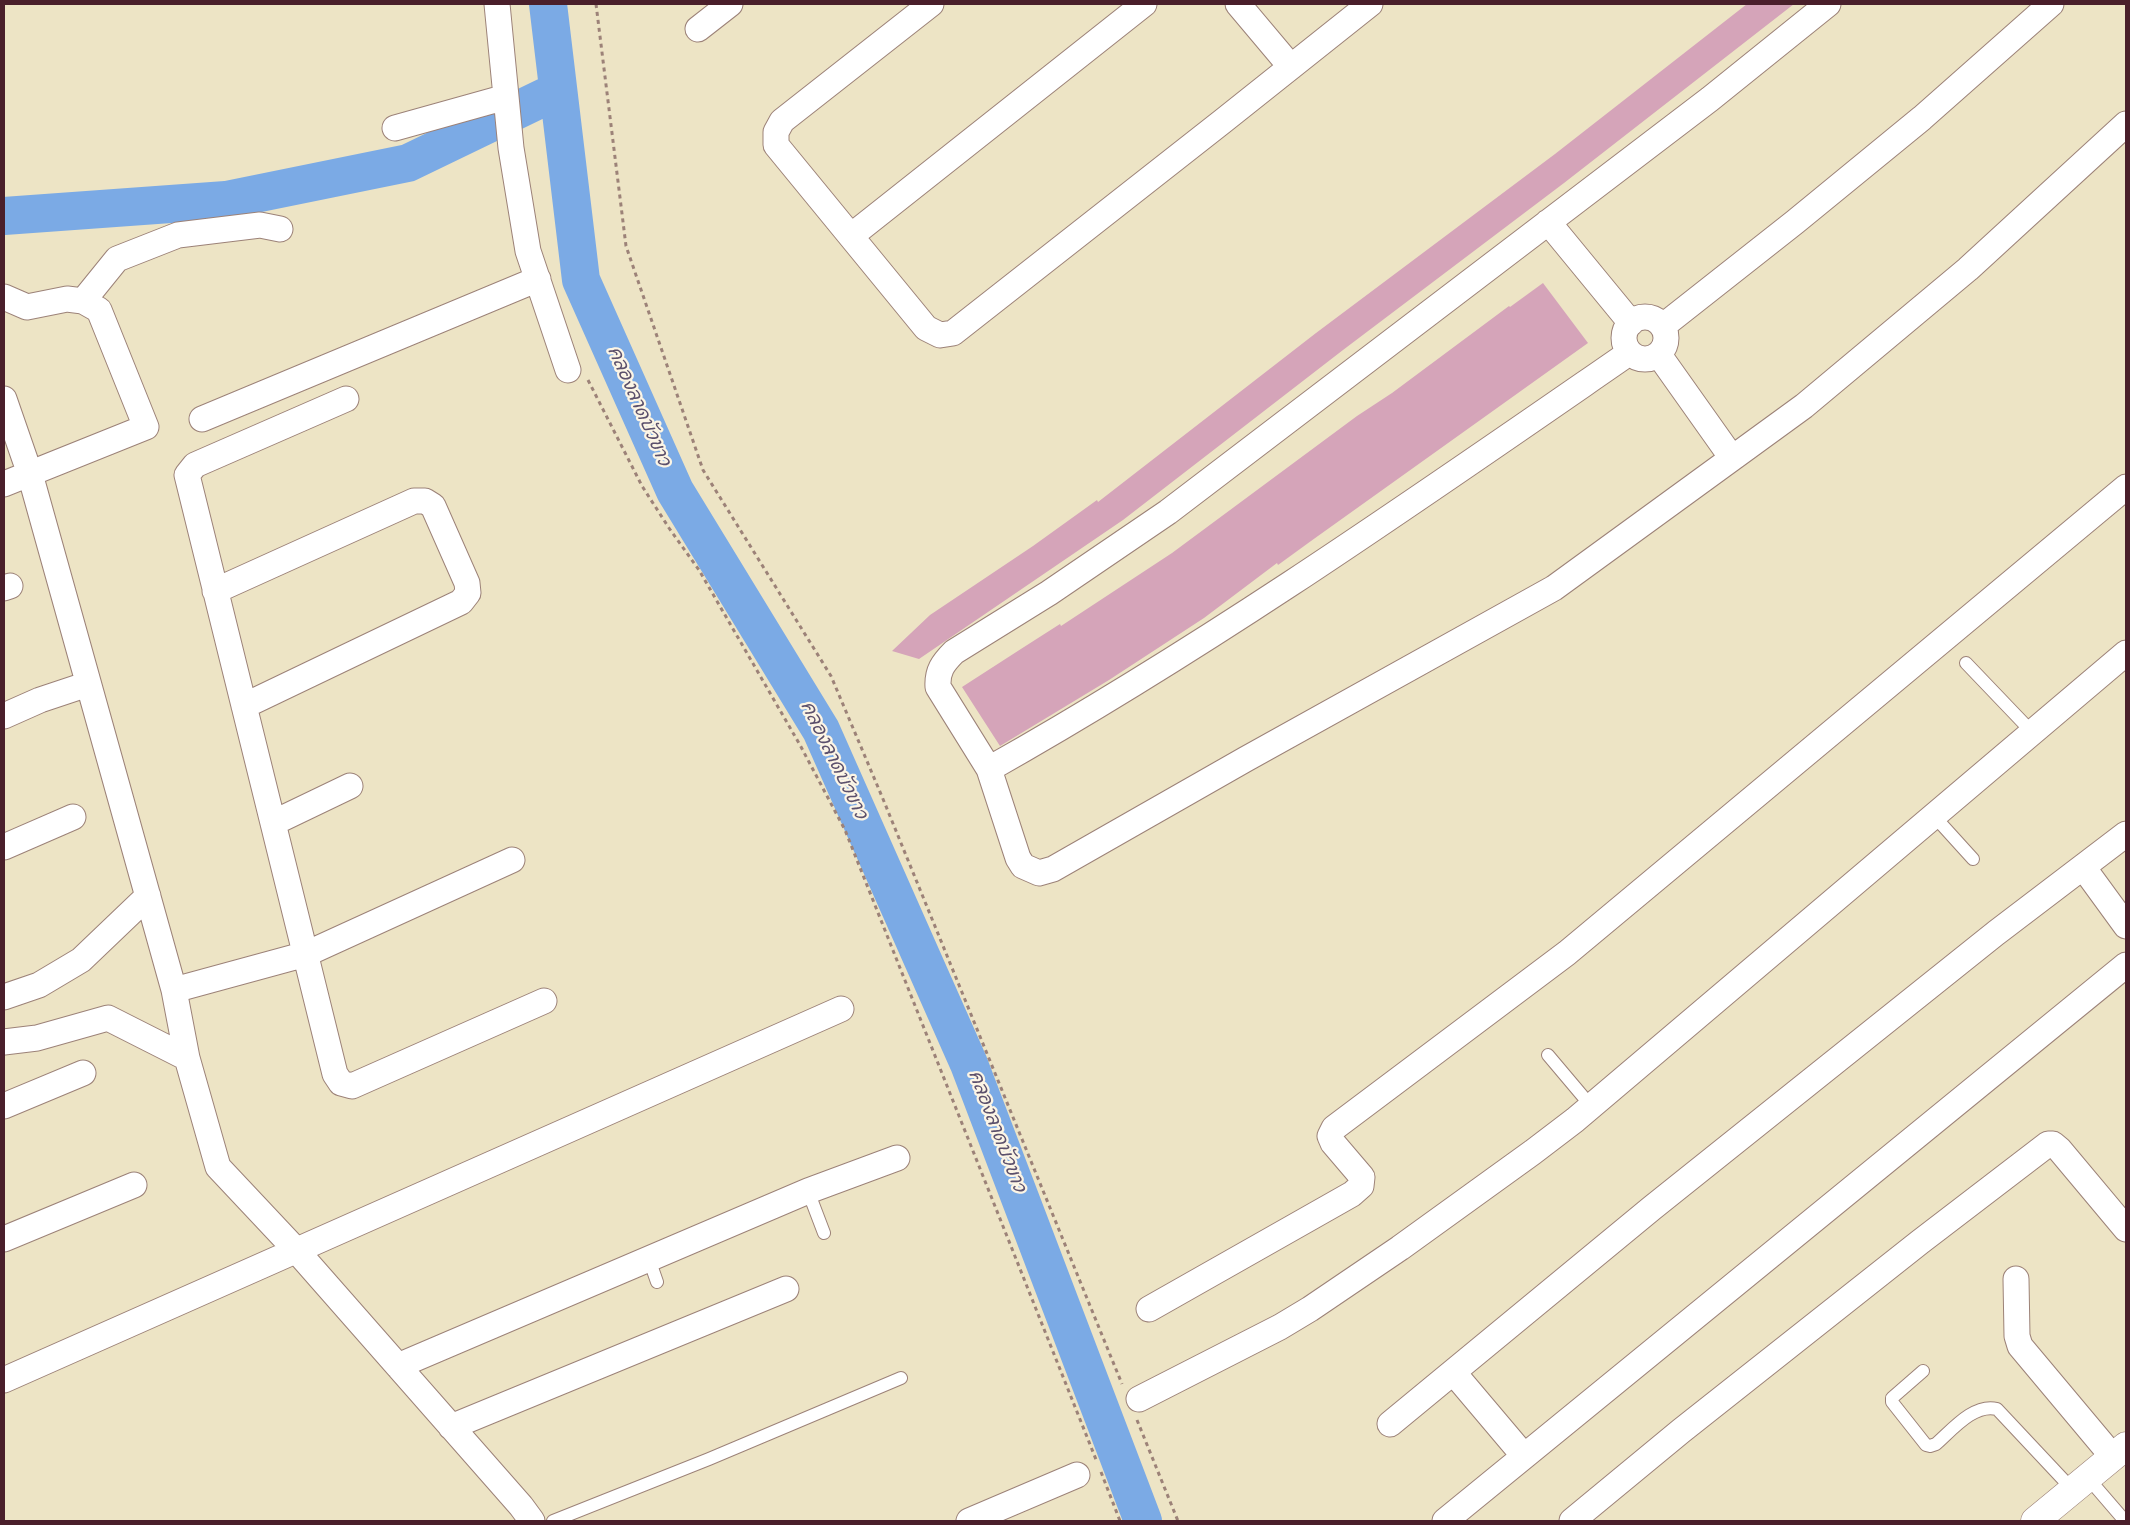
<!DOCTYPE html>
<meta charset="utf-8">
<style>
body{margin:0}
#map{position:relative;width:2130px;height:1525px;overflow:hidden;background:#ede4c5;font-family:"Indie Flower",sans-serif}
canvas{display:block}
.frame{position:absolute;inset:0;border:5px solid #4a1f2b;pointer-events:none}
</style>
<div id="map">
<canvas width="2130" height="1525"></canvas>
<div class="frame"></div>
</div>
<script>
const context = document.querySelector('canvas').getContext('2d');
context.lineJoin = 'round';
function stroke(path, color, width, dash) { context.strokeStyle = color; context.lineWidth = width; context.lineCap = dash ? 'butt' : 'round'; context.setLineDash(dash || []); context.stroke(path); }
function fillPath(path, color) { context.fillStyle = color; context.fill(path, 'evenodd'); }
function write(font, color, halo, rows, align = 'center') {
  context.font = font + ' "Indie Flower","Playpen Sans Thai",sans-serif'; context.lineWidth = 4.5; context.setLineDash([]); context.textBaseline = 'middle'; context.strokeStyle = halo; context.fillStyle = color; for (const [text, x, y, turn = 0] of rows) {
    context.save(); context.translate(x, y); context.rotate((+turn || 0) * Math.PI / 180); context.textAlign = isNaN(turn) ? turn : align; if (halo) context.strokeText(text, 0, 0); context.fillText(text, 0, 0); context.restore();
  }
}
stroke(new Path2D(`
 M 548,4 L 581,280 L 675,491 L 821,730 L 969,1064 L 1143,1521
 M 4,216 L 226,200 L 408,163 L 557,91`), '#7baae5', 38);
fillPath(new Path2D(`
 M 1747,4 L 1794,4 L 1564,183 L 1343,350 L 1123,520 L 919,659 L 892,651 L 930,615 L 1033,546 L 1097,500 L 1098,502 L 1316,333 L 1555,154 Z
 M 1543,283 L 1588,343 L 1311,541 L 1278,565 L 1277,563 L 1204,618 L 1109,680 L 1000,746 L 962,687 L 1024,647 L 1060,624 L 1061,626 L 1172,553 L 1357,416 L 1392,393 L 1509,306 L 1510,307 Z`), '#d5a4b9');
const service = new Path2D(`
 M 1966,663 L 2032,732
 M 1934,816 L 1973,859
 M 1548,1055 L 1591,1106
 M 808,1191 L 824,1233
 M 649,1259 L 657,1282
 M 1923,1371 L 1892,1398 L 1892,1402 L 1926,1445 L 1930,1446 L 1936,1444 C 1952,1430 1974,1403 1997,1409 L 2073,1490
 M 2088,1478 L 2125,1521
 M 553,1521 L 709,1459 L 901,1378`);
const minor = new Path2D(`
 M 497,4 L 511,148 L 528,251 L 568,370
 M 931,4 L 782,121 L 776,132 L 776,145 L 926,328 L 940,335 L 953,333 L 1223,121 L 1370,4
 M 1238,4 L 1291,67
 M 1828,4 L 1710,99 L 1168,512 L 1049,593 L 954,652 C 943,663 937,671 938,687 L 989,769 L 1018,858 L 1023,866 L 1039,873 L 1053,869 L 1246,759 L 1554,588 L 1804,406 L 1968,269 L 2126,124
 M 698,29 L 730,4
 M 395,128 L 506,97
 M 1548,222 L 1631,323
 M 851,236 L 1144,4
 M 4,297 L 27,307 L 67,299 L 83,301 L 99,310 L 146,427 L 4,484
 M 83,301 L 117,259 L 178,235 L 260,225 L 280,229
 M1624 338a21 21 0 1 1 42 0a21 21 0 1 1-42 0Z
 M 1663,326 L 1795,222 L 1922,118 L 2051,4
 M 1659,355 L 1732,458
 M 4,399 L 30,474 L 174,990 L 187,1058 L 218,1167 L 296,1250 L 521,1506 L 532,1521
 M 346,399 L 195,465 L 187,475 L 335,1074 L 341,1083 L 352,1086 L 544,1001
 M 202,419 L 538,279
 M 4,588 L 10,586
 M 215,591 L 414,501 L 425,501 L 433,506 L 467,583 L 468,593 L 461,602 L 244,706
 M 4,716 L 40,700 L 88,684
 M 989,769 C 1211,644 1419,498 1629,353
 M 273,823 L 350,786
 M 4,847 L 73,817
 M 2083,867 L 2126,926
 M 174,990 L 306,954 L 512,860
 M 4,997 L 39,985 L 81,960 L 148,896
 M 4,1042 L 37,1038 L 108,1018 L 187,1058
 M 4,1106 L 83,1073
 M 4,1239 L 134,1185
 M 2016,1279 L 2017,1336 L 2020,1346 L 2113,1457
 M 1149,1309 L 1352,1194 L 1361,1186 L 1362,1177 L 1333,1143 L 1330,1136 L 1334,1128 L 1567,953 L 2126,487
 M 398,1366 L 808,1191 L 897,1158
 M 1453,1372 L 1524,1456
 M 4,1380 L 841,1009
 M 1139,1399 L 1280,1327 L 1310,1309 L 1400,1248 L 1533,1152 L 1575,1120 L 2126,653
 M 1390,1424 L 1652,1208 L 1996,933 L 2126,834
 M 451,1427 L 786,1289
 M 969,1521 L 1077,1475
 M 1445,1521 L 2126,965
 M 1572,1521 L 1681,1431 L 1920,1242 L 2048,1144 L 2053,1144 L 2059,1149 L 2126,1229`);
const tertiary = new Path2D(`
 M 2035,1521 L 2126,1446`);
stroke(service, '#9c8278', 14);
stroke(minor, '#9c8278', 27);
stroke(tertiary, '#9c8278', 29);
stroke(new Path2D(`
 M 596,4 L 626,246 L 703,470 L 831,676 L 883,799 L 1122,1384
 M 588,380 L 642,486 L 669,528 L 699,570 L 800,745 L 845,830 L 1097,1462
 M 1137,1420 L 1178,1521
 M 1101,1472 L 1120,1521`), '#9c8278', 3, [4, 4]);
stroke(service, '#fff', 12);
stroke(minor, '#fff', 25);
stroke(tertiary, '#fff', 28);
write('italic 19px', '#5b506c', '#fcf5e5', [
 ["คลองลาดบัวขาว",637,407,66],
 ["คลองลาดบัวขาว",832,761,64],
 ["คลองลาดบัวขาว",995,1132,69]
]);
</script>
